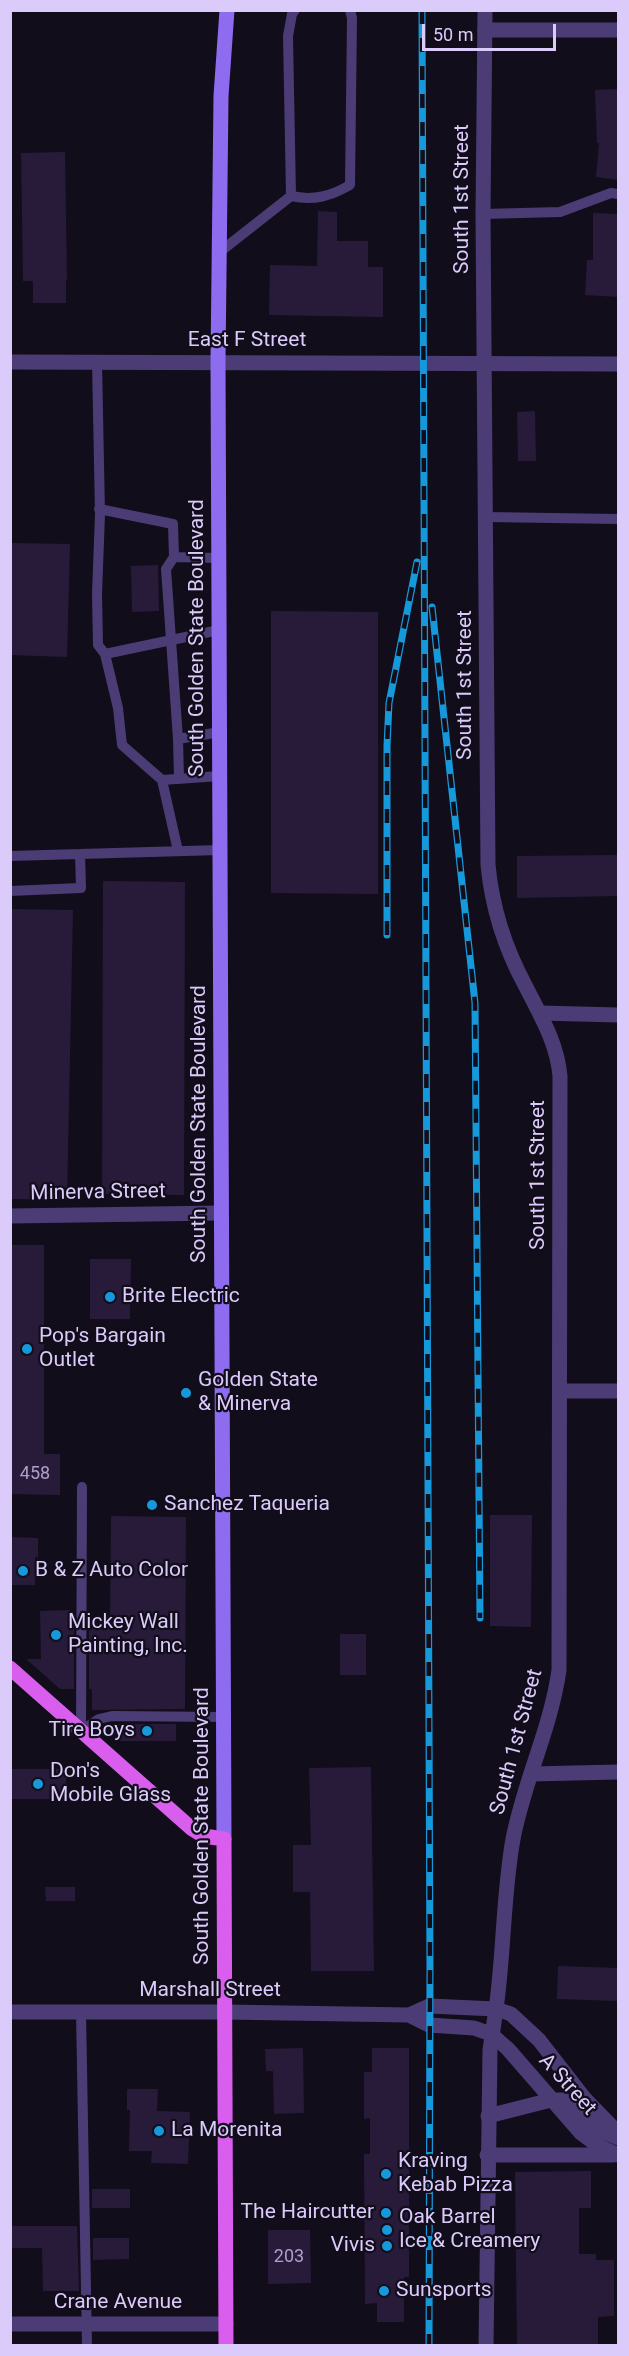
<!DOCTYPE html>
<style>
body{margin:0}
#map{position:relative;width:629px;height:2356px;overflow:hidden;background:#120d1a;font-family:Roboto,sans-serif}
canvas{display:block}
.frame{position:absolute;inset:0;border:12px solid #dbcbfa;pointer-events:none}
.scale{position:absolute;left:422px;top:24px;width:134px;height:27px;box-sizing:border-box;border:3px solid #dbcbfa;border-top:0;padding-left:8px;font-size:18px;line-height:21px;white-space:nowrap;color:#dbcbfa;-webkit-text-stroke:4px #120d1a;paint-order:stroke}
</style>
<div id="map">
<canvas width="629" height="2356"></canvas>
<div class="frame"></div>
<div class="scale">50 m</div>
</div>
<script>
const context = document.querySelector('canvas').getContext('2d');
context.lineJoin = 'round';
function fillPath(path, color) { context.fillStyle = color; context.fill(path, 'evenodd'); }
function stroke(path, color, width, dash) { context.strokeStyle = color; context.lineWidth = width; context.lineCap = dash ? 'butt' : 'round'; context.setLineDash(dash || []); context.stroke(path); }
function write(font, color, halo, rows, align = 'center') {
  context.font = font + ' Roboto,sans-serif'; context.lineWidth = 4.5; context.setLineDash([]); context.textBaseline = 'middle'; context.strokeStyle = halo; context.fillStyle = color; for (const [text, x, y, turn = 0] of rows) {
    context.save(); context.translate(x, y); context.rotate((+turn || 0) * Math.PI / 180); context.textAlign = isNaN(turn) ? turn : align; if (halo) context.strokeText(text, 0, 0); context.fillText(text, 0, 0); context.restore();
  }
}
fillPath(new Path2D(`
 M 618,89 L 618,180 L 596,177 L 599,143 L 597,143 L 595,90 Z
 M 65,152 L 67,280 L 66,280 L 66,303 L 33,303 L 33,281 L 23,281 L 21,153 Z
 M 318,211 L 337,212 L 337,241 L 368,241 L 368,267 L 383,267 L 383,317 L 269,315 L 270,265 L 317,266 Z
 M 593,213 L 618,214 L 618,297 L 585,295 L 587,260 L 593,260 Z
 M 535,411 L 536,461 L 518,461 L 517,412 Z
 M 10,543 L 70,544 L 67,657 L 10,655 Z
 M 158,565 L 159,611 L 132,612 L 131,566 Z
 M 271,611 L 378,612 L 378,894 L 271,893 Z
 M 617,855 L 618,896 L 517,898 L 517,856 Z
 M 103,881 L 185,882 L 184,1195 L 102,1194 Z
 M 10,909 L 73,910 L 67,1200 L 10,1199 Z
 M 10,1245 L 44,1245 L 44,1454 L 60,1454 L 60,1495 L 10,1494 Z
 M 90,1259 L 131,1259 L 130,1319 L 90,1319 Z
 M 490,1515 L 532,1515 L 531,1627 L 490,1626 Z
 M 111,1516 L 186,1517 L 185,1709 L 92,1710 L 92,1689 L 89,1689 L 89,1628 L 110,1628 Z
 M 10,1537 L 38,1538 L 38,1557 L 35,1557 L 35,1585 L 10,1585 Z
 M 70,1610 L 70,1629 L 74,1629 L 74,1689 L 60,1689 L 26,1659 L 41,1659 L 40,1611 Z
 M 340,1634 L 366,1634 L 366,1675 L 340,1675 Z
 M 118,1724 L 176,1724 L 176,1741 L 118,1741 Z
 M 371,1767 L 374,1971 L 311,1971 L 310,1892 L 293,1892 L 293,1845 L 311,1845 L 309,1768 Z
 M 10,1769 L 66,1769 L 66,1799 L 10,1799 Z
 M 45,1887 L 75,1887 L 75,1901 L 46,1901 Z
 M 558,1966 L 618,1968 L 618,2001 L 557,1999 Z
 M 303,2048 L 304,2113 L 274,2114 L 273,2071 L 266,2071 L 265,2049 Z
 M 372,2048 L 409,2048 L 409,2277 L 404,2277 L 404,2322 L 377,2322 L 377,2303 L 365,2304 L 364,2154 L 370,2154 L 370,2118 L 364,2119 L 364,2072 L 372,2072 Z
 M 127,2089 L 158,2089 L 157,2111 L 190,2112 L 188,2164 L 151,2163 L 152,2151 L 129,2151 L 130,2110 L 127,2110 Z
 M 591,2171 L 591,2208 L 579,2208 L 579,2254 L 596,2254 L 596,2260 L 614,2260 L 614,2316 L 598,2317 L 598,2346 L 517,2346 L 515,2172 Z
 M 92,2189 L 130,2189 L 130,2208 L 92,2208 Z
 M 10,2226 L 77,2226 L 79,2291 L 43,2291 L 42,2248 L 10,2248 Z
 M 268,2230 L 310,2230 L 311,2283 L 268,2284 Z
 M 93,2238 L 129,2238 L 129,2259 L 93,2260 Z`), '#281b39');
stroke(new Path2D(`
 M 291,196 C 314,201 331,196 350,185 L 352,18 L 350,10
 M 291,196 L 288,36 L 292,14 L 295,10
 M 483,214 L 560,212 L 611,193 L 618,194
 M 221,251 L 291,196
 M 97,362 L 100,514 L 97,594 L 98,645 L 105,654
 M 99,509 L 173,524 L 174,557 L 219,558
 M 486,517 L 618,519
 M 174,557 L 166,569 L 178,739
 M 179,779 L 178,739 L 220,732
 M 162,780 L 220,776
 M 178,851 L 162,780 L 122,745 L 118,708 L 105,654 L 219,630
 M 10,856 L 220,850
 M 10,891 L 81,888 L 80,854
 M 81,1731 L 82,1487
 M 81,1731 L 99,1719 L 112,1716 L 223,1717
 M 81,2012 L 87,2346`), '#4c3c75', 10);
stroke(new Path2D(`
 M 485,30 L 618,30
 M 10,362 L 618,364
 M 540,1013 L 618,1015
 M 10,1216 L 221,1213
 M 561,1391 L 618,1391
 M 531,1774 L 618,1772
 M 10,2012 L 225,2012
 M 10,2324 L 226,2324
 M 486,2346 L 490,2050 L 496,2009`), '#4c3c75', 15);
stroke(new Path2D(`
 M 485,10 L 483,214 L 488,865 C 492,907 505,948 525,985 C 540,1015 557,1042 560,1076 L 559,1670 C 551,1728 524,1781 513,1839 C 503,1895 504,1953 496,2009
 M 225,2012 L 409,2015 L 429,2006 L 496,2009 L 511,2014 L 539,2040 L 585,2099 L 618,2133
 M 409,2015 L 429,2025 L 474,2028 L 491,2034 L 508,2049 L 581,2133 L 597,2145 L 618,2155
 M 488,2116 L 551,2100 L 564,2100 L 593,2127 L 618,2138
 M 487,2155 L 613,2155`), '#4c3c75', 15);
stroke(new Path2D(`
 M 224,1839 L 218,362 L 221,96 L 227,10`), '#8e6cf0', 15);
stroke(new Path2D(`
 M 10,1668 L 191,1828 L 204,1836 L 224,1839 L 226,2346`), '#da5eee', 15);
const rail = new Path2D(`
 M 422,10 L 430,1967 L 429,2346
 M 432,607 L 475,1003 L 480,1618
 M 387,935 L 387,746 L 389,703 L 417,562`);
stroke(rail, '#1699db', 7);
stroke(rail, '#120d1a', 4.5, [14]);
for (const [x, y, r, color] of [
 [110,1297,6,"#1699db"],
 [27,1349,6,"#1699db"],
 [186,1393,6,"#1699db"],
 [152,1505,6,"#1699db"],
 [23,1571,6,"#1699db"],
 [56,1635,6,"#1699db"],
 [147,1731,6,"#1699db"],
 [38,1784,6,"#1699db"],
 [159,2131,6,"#1699db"],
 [386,2174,6,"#1699db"],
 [386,2213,6,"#1699db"],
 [387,2230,6,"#1699db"],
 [387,2246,6,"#1699db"],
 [384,2291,6,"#1699db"]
]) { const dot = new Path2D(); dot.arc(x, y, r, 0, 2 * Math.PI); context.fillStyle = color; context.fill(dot); stroke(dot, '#120d1a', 2); }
write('18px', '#ae9fca', null, [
 ["458",35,1474],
 ["203",289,2257]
]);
write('21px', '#dbcbfa', '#120d1a', [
 ["South 1st Street",463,199,-90],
 ["East F Street",247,341],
 ["South Golden State Boulevard",198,638,-90],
 ["South 1st Street",466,685,-90],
 ["South Golden State Boulevard",200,1124,-90],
 ["South 1st Street",539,1175,-90],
 ["Minerva Street",98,1193,-1],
 ["South 1st Street",517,1742,-75],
 ["South Golden State Boulevard",203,1826,-90],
 ["Marshall Street",210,1991],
 ["A Street",567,2085,48],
 ["Crane Avenue",118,2303]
]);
write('21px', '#dbcbfa', '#120d1a', [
 ["Brite Electric",122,1297],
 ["Pop's Bargain",39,1337],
 ["Outlet",39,1361],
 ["Golden State",198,1381],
 ["& Minerva",198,1405],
 ["Sanchez Taqueria",164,1505],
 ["B & Z Auto Color",35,1571],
 ["Mickey Wall",68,1623],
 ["Painting, Inc.",68,1647],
 ["Tire Boys",135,1731,"right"],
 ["Don's",50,1772],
 ["Mobile Glass",50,1796],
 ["La Morenita",171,2131],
 ["Kraving",398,2162],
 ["Kebab Pizza",398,2186],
 ["The Haircutter",374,2213,"right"],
 ["Oak Barrel",399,2218],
 ["Ice & Creamery",399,2242],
 ["Vivis",375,2246,"right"],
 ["Sunsports",396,2291]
], 'left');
</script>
